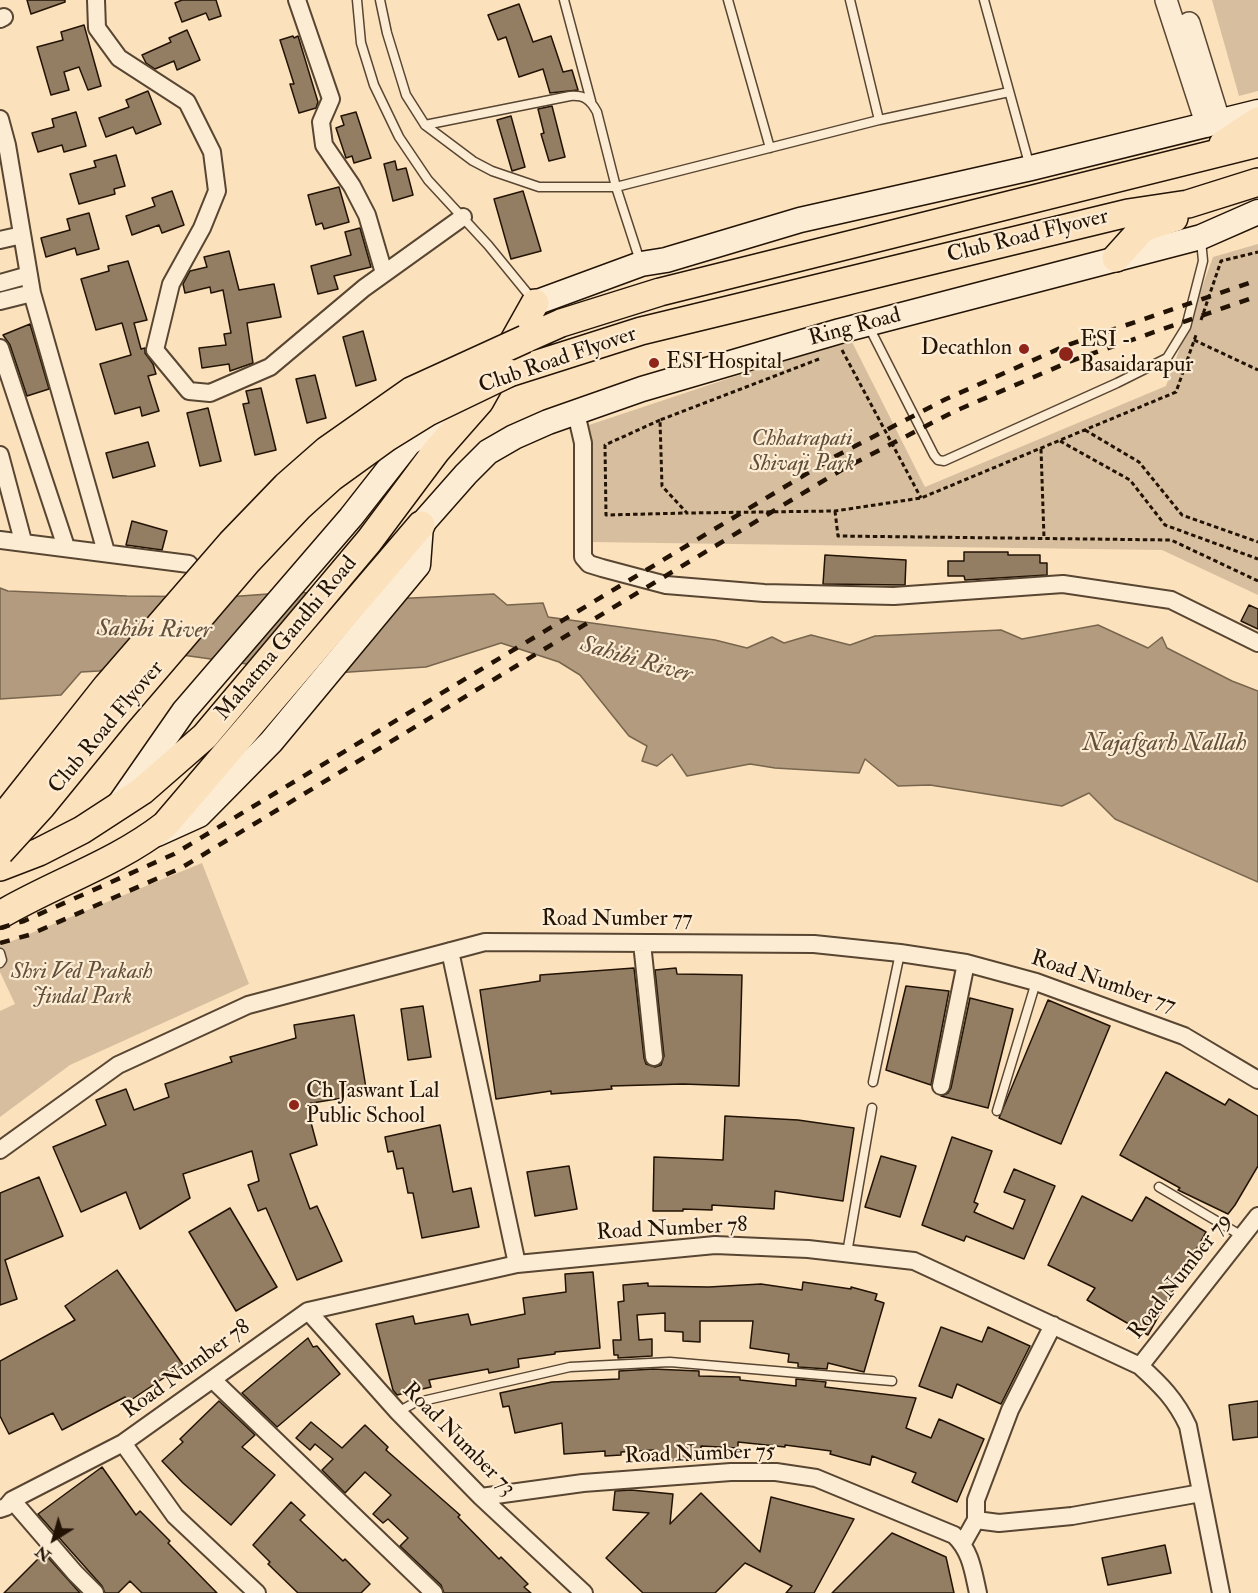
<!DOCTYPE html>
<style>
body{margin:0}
#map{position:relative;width:1258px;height:1593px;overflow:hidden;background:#fce1bd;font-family:"IM FELL Double Pica",serif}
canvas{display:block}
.north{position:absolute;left:24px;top:1509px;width:60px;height:60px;-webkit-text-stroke:4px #fdecd4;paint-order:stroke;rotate:217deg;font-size:16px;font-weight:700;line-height:24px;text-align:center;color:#221304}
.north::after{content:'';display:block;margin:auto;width:21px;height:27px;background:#221304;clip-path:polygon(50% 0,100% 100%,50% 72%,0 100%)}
</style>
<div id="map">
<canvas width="1258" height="1593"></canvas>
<div class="north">N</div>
</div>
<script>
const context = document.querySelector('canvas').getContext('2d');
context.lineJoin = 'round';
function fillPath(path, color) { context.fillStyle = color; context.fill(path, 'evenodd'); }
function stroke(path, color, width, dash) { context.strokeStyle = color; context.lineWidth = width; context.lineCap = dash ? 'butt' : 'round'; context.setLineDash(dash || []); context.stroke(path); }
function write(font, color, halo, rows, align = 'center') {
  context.font = font + ' "IM FELL Double Pica",serif'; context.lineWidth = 4.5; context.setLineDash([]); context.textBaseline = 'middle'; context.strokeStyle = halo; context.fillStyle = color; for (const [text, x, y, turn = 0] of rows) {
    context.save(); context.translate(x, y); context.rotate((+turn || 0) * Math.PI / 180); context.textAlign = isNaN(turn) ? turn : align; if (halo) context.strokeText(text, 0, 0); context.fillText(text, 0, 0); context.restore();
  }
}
fillPath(new Path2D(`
 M 1212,0 L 1258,0 L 1258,91 L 1239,96 Z
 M 1258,244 L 1258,595 L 1162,550 L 590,542 L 589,425 L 850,338 L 925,487 L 1166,386 L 1213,257 Z
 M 202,863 L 249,984 L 70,1065 L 0,1117 L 0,1011 L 15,1004 L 0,972 L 0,946 Z`), '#d7be9e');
const water = new Path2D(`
 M 0,588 L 8,591 L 127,596 L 227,597 L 295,592 L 391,599 L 494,594 L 507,605 L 543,603 L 548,617 L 715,640 L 747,648 L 772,637 L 784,643 L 811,635 L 850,645 L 875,636 L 1001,630 L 1022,639 L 1098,625 L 1148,648 L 1162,637 L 1167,648 L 1232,681 L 1258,691 L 1258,882 L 1115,819 L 1089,793 L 1062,806 L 930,785 L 898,786 L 865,759 L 859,773 L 775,768 L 750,764 L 687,776 L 672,754 L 657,766 L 642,761 L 647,746 L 629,736 L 580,675 L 559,662 L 501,643 L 426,667 L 319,674 L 182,655 L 146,658 L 99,671 L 81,672 L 61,695 L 0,699 Z`);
fillPath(water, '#b29b7e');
stroke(water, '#78654d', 1.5);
const building = new Path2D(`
 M 27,0 L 65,0 L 65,2 L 31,14 Z
 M 182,0 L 216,0 L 221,16 L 209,20 L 206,13 L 182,22 L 175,3 Z
 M 519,4 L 533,42 L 551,36 L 563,72 L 572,70 L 578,90 L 550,93 L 543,69 L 519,77 L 506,37 L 498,40 L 488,15 Z
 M 84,25 L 101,86 L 88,90 L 79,67 L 64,72 L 69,90 L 51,95 L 37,47 L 63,40 L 61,32 Z
 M 187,30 L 200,60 L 177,70 L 174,61 L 155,69 L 146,63 L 142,55 L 171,42 L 169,38 Z
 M 293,36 L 294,38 L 298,36 L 318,102 L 316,108 L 299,113 L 290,84 L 294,84 L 280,40 Z
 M 148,91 L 161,124 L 136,134 L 133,127 L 106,137 L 99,118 L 129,107 L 126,100 Z
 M 552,106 L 565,157 L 549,161 L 541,134 L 544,133 L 538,109 Z
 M 76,112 L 86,146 L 64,152 L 62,145 L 38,152 L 32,133 L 54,127 L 52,119 Z
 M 356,112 L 371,158 L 354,163 L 352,156 L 346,158 L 336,128 L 344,125 L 341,116 Z
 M 511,116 L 525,167 L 512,171 L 497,120 Z
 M 116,155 L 125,186 L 114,189 L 115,194 L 79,204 L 70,174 L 96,167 L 94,161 Z
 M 395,161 L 397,170 L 406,168 L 413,195 L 393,201 L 384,164 Z
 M 339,187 L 349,222 L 324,229 L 322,223 L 316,225 L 308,195 Z
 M 172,191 L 184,225 L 162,233 L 159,225 L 132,235 L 126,216 L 155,206 L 152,198 Z
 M 523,191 L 541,251 L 511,259 L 494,199 Z
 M 89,213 L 99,249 L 77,255 L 75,248 L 46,257 L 41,238 L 70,230 L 67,219 Z
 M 360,228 L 371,267 L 334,276 L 338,289 L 318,294 L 311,266 L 351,255 L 345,232 Z
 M 229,251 L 239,290 L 274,284 L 281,317 L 247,323 L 253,363 L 230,371 L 229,364 L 202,368 L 199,348 L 226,345 L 224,334 L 231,333 L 223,290 L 211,293 L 210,287 L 185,293 L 183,284 L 190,271 L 207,267 L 204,257 Z
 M 128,261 L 147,320 L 134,323 L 141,349 L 145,348 L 145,353 L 153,364 L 156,374 L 148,376 L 159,411 L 142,416 L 140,407 L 115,414 L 100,364 L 131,355 L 122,323 L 96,330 L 81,279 L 109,271 L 108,266 Z
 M 30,324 L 49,389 L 27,396 L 10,345 L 3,335 Z
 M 363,331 L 376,380 L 356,386 L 343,337 Z
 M 315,375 L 326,418 L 307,423 L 296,379 Z
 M 261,388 L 276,450 L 255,455 L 243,404 L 249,403 L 246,391 Z
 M 208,408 L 221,461 L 200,466 L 187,413 Z
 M 148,442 L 155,466 L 113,478 L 106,453 Z
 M 132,521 L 167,531 L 162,550 L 126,545 Z
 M 964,552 L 1008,552 L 1008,555 L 1040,555 L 1040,563 L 1047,563 L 1047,575 L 965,580 L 964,576 L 948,576 L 948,561 L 964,561 Z
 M 825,555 L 906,560 L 905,585 L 823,584 Z
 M 1249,605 L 1258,609 L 1258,629 L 1241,621 Z
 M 634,968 L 644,1058 L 646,1064 L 655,1067 L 661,1065 L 664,1056 L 655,970 L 676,968 L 677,974 L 742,975 L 739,1086 L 683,1084 L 611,1086 L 612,1089 L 551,1094 L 551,1091 L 496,1099 L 480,990 L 540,981 L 540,975 Z
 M 906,986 L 949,991 L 931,1085 L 886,1070 Z
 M 970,998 L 1013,1009 L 988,1108 L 941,1096 L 948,1093 L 951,1088 Z
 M 1048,1000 L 1110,1026 L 1061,1144 L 999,1118 Z
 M 423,1006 L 431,1057 L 408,1060 L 401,1009 Z
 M 354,1015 L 367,1094 L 306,1104 L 317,1145 L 290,1154 L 310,1209 L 317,1206 L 342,1261 L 297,1280 L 266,1208 L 258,1211 L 248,1185 L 259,1181 L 252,1151 L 183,1174 L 190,1198 L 140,1229 L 126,1192 L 81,1212 L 53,1147 L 106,1125 L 96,1100 L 126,1089 L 134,1110 L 169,1097 L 165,1084 L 232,1062 L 230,1057 L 296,1038 L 294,1025 Z
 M 1166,1072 L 1225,1105 L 1229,1099 L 1258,1116 L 1258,1166 L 1235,1205 L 1228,1214 L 1178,1190 L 1180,1188 L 1120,1155 Z
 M 725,1116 L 798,1120 L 854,1128 L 843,1201 L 775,1191 L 774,1209 L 712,1205 L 712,1210 L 683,1209 L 683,1211 L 653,1211 L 654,1157 L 723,1160 Z
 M 440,1125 L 453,1192 L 471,1188 L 479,1227 L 422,1238 L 413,1193 L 408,1193 L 403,1168 L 397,1169 L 393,1151 L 388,1152 L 385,1137 Z
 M 952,1137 L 992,1151 L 974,1202 L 978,1204 L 974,1212 L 1013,1229 L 1025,1200 L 1004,1192 L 1014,1169 L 1055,1186 L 1024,1259 L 966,1236 L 964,1241 L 922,1225 Z
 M 881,1156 L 916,1166 L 900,1217 L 865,1207 Z
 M 569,1166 L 577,1209 L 535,1216 L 527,1172 Z
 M 39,1177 L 63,1236 L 5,1260 L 17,1299 L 0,1305 L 0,1193 Z
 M 1082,1196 L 1132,1221 L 1146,1197 L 1206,1232 L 1148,1335 L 1087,1300 L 1095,1288 L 1048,1265 Z
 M 230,1208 L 277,1287 L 236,1311 L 189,1232 Z
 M 117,1270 L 183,1365 L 128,1402 L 125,1397 L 62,1430 L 53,1413 L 9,1434 L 0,1416 L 0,1361 L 75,1320 L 65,1306 Z
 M 593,1272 L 600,1348 L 555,1352 L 555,1354 L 518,1359 L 519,1367 L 489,1373 L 488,1369 L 429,1380 L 431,1387 L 397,1395 L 393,1390 L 376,1324 L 413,1316 L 415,1324 L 468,1314 L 471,1325 L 525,1314 L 523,1298 L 566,1292 L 565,1274 Z
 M 803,1282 L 851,1289 L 851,1287 L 877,1294 L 875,1300 L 884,1303 L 864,1372 L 828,1363 L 827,1369 L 798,1367 L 798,1363 L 788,1362 L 789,1354 L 750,1348 L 753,1321 L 700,1321 L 700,1342 L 683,1341 L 683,1332 L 665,1331 L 665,1313 L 637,1315 L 639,1340 L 652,1339 L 652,1356 L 618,1358 L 618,1355 L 614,1355 L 613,1340 L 621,1340 L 618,1302 L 624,1301 L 623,1285 L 648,1283 L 648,1286 L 709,1287 L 761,1284 L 802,1290 Z
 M 941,1327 L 982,1342 L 988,1327 L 1030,1346 L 1001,1404 L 957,1384 L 952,1398 L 919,1386 Z
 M 308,1338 L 313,1347 L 317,1346 L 340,1374 L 277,1427 L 242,1393 Z
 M 653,1369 L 699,1371 L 699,1376 L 740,1377 L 740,1380 L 796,1386 L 796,1379 L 826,1382 L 825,1387 L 916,1398 L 906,1428 L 931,1438 L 939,1419 L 984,1439 L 957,1502 L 912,1482 L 916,1473 L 872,1456 L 870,1465 L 830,1454 L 831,1451 L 785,1445 L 785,1447 L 738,1442 L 738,1448 L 701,1446 L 701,1460 L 654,1461 L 654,1450 L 621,1452 L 621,1455 L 605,1456 L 605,1451 L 564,1454 L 562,1423 L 515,1433 L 509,1406 L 503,1407 L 500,1393 L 552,1382 L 619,1379 L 619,1371 Z
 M 219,1401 L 255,1435 L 242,1447 L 275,1475 L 231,1525 L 183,1483 L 162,1461 L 183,1442 L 180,1439 Z
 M 1258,1401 L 1258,1437 L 1233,1440 L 1229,1405 Z
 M 311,1422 L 342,1448 L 365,1425 L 388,1447 L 386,1450 L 460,1515 L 458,1517 L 499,1559 L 501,1557 L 528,1584 L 524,1587 L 531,1593 L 444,1593 L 441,1585 L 400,1546 L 408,1538 L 388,1519 L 383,1523 L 373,1514 L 391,1495 L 365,1472 L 345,1493 L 322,1470 L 333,1459 L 315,1444 L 310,1450 L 296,1438 Z
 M 102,1467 L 136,1515 L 140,1511 L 170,1541 L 168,1543 L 217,1593 L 142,1593 L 130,1581 L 118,1593 L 105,1593 L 102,1586 L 38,1514 Z
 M 631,1490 L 673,1494 L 670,1524 L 701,1493 L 760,1552 L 771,1497 L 854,1519 L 814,1593 L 786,1593 L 792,1586 L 745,1563 L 715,1593 L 643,1593 L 606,1558 L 649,1513 L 613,1510 L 615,1491 Z
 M 291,1502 L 305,1515 L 300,1520 L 343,1561 L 345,1559 L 370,1584 L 361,1593 L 298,1593 L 268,1564 L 270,1562 L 253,1545 Z
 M 892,1533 L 946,1557 L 954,1593 L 832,1593 Z
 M 1165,1545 L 1171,1573 L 1108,1585 L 1102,1558 Z
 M 44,1553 L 80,1593 L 4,1593 Z`);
fillPath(building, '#937e64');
stroke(building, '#221304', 1.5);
const service = new Path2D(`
 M 357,0 L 361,43 L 374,85 L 399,137 L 428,180 L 488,245 L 533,300
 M 380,0 L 387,33 L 406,95 L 425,125 L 473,161 L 492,171 L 539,187 L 616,187 L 879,120
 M 564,0 L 591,101
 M 728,0 L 770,148
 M 850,0 L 879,120 L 1009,92
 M 984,0 L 1030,167
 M 425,125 L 570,96 C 584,95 590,99 597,112 L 616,187 L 640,261
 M 869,327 L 934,455 L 938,460 L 944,461 L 1117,383 L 1167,358 L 1186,327 L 1203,261 L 1201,240
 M 0,953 L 2,960 L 0,963
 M 873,1082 L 900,953
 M 997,1111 L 1036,982
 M 1159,1187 L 1242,1236
 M 847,1253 L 872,1108
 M 398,1412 L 414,1403 L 570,1367 L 670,1362 L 892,1381`);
const minor = new Path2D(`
 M 96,0 L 97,28 L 119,58 L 187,102 L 212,152 L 217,191 L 202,228 L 171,284 L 155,350 L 189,391 L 210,393 L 270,367 L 364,288 L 463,217
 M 297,0 L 331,99 L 321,122 L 324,145 L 352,186 L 367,215 L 384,273
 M 0,19 L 4,17
 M 0,119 L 7,145 L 32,293 L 106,552
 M 0,240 L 22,235
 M 0,283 L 29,275
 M 0,301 L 32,293
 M 0,348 L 66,547
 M 576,413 L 583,443 L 583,557 L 589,564 L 602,568 L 666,585 L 764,593 L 894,596 L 1063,584 L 1171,600 L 1258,643
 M 0,455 L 23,541
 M 0,540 L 189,564
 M 642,943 L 654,1057
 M 450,951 L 517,1264
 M 941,1086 L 966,963
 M 0,1150 L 118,1065 L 248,1005 L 485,942 L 814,944 L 900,953 L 966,963 L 1036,982 L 1184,1036 L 1258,1080
 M 308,1311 L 398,1412 L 481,1497 L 584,1593
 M 1140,1366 L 1258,1216
 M 213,1380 L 434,1593
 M 123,1443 L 175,1516 L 257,1593
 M 481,1497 L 583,1483 L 731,1472 L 776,1472 L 816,1478 L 954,1535 C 971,1551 973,1571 978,1593
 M 12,1500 L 75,1573 L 95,1593
 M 0,1509 L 6,1507 L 12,1500 L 123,1443 L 308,1311 L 517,1264 L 715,1245 L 808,1249 L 914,1261 L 1140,1366 C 1161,1385 1176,1400 1188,1426 L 1221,1593
 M 976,1520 L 999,1523 L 1072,1516 L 1201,1493
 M 963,1543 L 976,1520 L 976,1500 L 1010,1410 L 1053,1325`);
const tertiary = new Path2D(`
 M 1166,0 L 1207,126
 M 1189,23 L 1219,120`);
const secondary = new Path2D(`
 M 535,303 L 641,264 L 666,260 L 800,220 L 1031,168 L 1258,112
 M 120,803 L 184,711 L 351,517 L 409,443 L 469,407
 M 157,834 L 199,815 L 271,742 L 418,565 L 421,525 L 466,474 L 488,452 L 514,437 L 548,422 L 642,389 L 840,331 L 1201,237 L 1258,212`);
const primary = new Path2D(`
 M 1223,144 L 1258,121
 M 1116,258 L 1143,228 L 1174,218
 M 525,339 L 561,323 L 660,292 L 1258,143
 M 509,373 L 641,331 L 1128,213 L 1188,204 L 1258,182
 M 0,867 L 39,852 L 82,830 L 142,791 L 205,736 L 369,541 L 437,450 L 480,401 L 535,303
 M 0,915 C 54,883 115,864 165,825 L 421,525`);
stroke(service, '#584632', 11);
stroke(minor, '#584632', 20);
stroke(tertiary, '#584632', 24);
stroke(secondary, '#221304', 27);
stroke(primary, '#221304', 30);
stroke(new Path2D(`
 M 1201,320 L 1221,261 L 1258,252
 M 1194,340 L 1258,370
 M 842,350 L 921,498
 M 819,359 L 660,420 L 662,486 L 687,513 L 835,511 L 921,498 L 1176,392 L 1196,335
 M 660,420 L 605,445 L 606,515 L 687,513
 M 1085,430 L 1139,462 L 1182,515 L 1258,542
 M 1060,441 L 1130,480 L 1165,525 L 1258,559
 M 1041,449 L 1044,538
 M 835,511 L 838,536 L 1171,540 L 1258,581`), '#221304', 3, [4.5, 3]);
stroke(service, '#fdecd4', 8);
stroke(minor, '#fdecd4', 16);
stroke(tertiary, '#fdecd4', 21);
stroke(secondary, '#fdecd4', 24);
stroke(primary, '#fce1bd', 27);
stroke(new Path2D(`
 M 0,928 L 24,921 L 174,854 L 836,456 L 946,399 L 1065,346 L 1258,280
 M 0,943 L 29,935 L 181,868 L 843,469 L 953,412 L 1071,361 L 1258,296`), '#221304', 4.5, [10, 10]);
const primaryBridge = new Path2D(`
 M 0,821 L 107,686 L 231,543 L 286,486 L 327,450 L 411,391 L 525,339
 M 0,852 L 41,807 L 116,715 L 247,562 L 299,507 L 332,477 L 386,438 L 428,412 L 509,373`);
stroke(primaryBridge, '#221304', 30, []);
stroke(primaryBridge, '#fce1bd', 27);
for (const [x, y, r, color] of [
 [1024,349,6,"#8f2418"],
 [1066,354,8,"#8f2418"],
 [654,363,6,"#8f2418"],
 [294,1105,6,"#8f2418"]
]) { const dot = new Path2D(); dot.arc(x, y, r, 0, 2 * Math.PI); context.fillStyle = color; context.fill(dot); stroke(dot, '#fdecd4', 2); }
write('22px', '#221304', '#fdecd4', [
 ["Club Road Flyover",1028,237,-14],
 ["Ring Road",855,328,-15],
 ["Club Road Flyover",558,361,-19],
 ["Mahatma Gandhi Road",287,639,-50],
 ["Club Road Flyover",107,728,-50],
 ["Road Number 77",617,920],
 ["Road Number 77",1103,983,19],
 ["Road Number 78",672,1230,-3],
 ["Road Number 79",1181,1277,-52],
 ["Road Number 78",187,1370,-36],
 ["Road Number 73",458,1440,45],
 ["Road Number 75",700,1455,-2]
]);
write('22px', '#221304', '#fdecd4', [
 ["ESI -",1080,341],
 ["Basaidarapur",1080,366],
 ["Decathlon",1012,349,"right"],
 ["ESI Hospital",666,363],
 ["Ch Jaswant Lal",306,1092],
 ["Public School",306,1117]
], 'left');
write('italic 22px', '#614f3a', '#fdecd4', [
 ["Chhatrapati",802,440],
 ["Shivaji Park",802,465],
 ["Shri Ved Prakash",82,973],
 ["Jindal Park",82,998]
]);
write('italic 24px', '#63503b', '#fdecd4', [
 ["Sahibi River",154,631,1],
 ["Sahibi River",636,661,16],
 ["Najafgarh Nallah",1165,745]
]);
</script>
